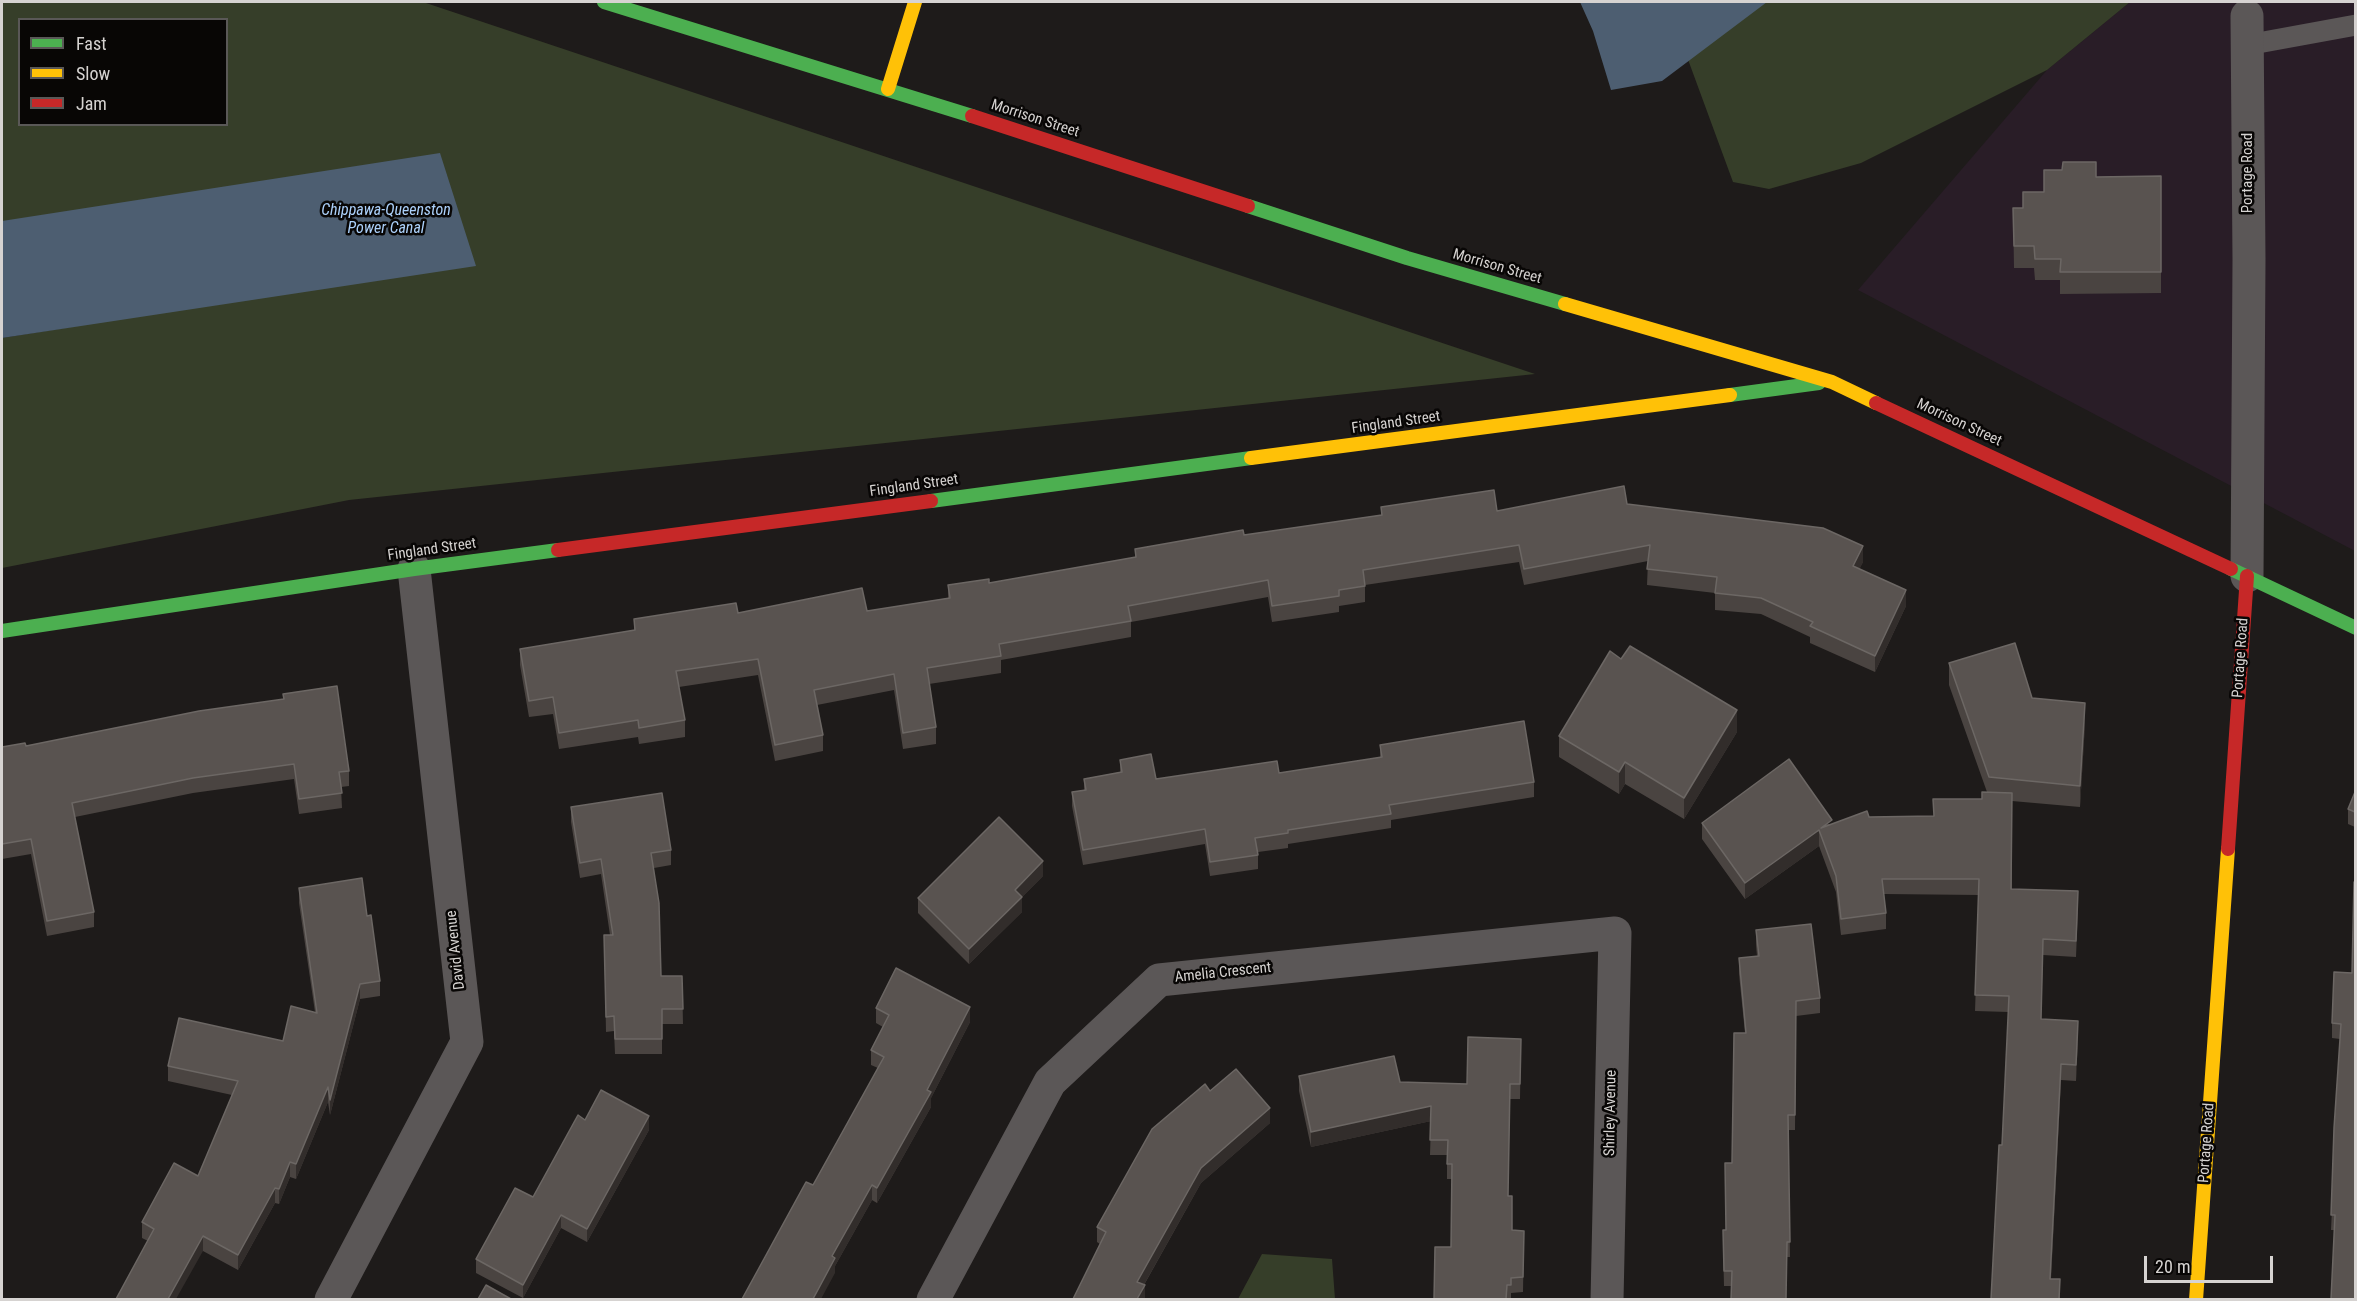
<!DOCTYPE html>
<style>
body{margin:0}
#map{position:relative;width:2357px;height:1301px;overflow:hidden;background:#1e1b1a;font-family:"Roboto Condensed",sans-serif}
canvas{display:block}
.frame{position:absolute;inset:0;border:3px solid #d6d3d1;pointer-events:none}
.legend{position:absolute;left:18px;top:18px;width:210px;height:108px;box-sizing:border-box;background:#080605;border:2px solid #5a5857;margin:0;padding:8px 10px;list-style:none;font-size:18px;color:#d6d3d1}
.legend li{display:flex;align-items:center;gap:12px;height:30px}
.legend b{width:30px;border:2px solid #5a5857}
.scale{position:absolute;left:2144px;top:1256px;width:129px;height:27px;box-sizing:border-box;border:3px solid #d6d3d1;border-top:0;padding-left:8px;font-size:18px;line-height:21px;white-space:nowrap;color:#d6d3d1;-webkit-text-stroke:4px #080605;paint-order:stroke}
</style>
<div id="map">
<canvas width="2357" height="1301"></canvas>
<div class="frame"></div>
<ul class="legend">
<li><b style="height:8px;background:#4caf50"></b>Fast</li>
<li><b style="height:8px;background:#ffc107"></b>Slow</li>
<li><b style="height:8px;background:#c62828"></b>Jam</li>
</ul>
<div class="scale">20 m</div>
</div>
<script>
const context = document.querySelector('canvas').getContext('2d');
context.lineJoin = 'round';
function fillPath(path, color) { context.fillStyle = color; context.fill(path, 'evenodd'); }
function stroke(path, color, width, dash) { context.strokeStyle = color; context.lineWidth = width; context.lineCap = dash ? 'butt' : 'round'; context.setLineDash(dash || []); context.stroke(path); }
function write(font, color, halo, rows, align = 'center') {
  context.font = font + ' "Roboto Condensed",sans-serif'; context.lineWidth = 5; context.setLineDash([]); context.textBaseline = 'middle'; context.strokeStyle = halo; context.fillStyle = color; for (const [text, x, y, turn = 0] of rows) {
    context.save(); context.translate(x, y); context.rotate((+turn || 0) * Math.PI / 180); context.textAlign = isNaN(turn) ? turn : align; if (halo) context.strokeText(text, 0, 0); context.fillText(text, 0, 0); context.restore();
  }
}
fillPath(new Path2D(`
 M 2130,2 L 2355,2 L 2355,551 L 1858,290 L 2047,70 Z`), '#291d27');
fillPath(new Path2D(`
 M 2,2 L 423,2 L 1535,374 L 349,500 L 2,568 L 2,338 L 273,294 L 2,223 ZM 20,20 L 226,20 L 226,124 L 20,124 Z
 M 1692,2 L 2130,2 L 2047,70 L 1861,163 L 1769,189 L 1733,182 L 1672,16 Z
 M 1262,1254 L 1332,1259 L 1335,1299 L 1238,1299 Z`), '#363e29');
fillPath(new Path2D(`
 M 1580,2 L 1767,2 L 1662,81 L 1611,90 L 1593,31 Z
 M 440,153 L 476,266 L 2,338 L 2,221 Z`), '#4d5e71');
stroke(new Path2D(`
 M 2247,45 L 2356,25`), '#5b5757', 21);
stroke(new Path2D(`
 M 2247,576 L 2249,260 L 2247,16
 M 331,1300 L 467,1042 L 414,569
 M 933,1300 L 1050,1082 L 1159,980 L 1615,933 L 1607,1300`), '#5b5757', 33);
stroke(new Path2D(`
 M 604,2 L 972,116
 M 1248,206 L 1407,258 L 1565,304
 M 1730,395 L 1819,383
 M 931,501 L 1251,458
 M 2231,569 L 2356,628
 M 2,631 L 414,569 L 558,550`), '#4caf50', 14);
stroke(new Path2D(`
 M 888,89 L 915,2
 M 1565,304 L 1832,382 L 1876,403
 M 1251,458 L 1730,395
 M 2196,1300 L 2228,849`), '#ffc107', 14);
stroke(new Path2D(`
 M 972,116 L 1248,206
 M 1876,403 L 2231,569
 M 558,550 L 931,501
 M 2228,849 L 2247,576`), '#c62828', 14);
fillPath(new Path2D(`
 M 2161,176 L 2161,293 L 2060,294 L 2060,280 L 2035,280 L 2034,268 L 2014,268 L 2013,208 L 2023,208 L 2096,177 Z
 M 1627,504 L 1863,562 L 1859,569 L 1906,606 L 1875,672 L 1810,643 L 1810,637 L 1761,614 L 1715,610 L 1715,593 L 1647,585 L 1648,561 L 1524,585 L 1519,562 L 1365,585 L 1365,602 L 1339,606 L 1339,612 L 1272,622 L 1268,597 L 1131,622 L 1131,637 L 1001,660 L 1001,673 L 929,684 L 936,727 L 936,744 L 903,749 L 894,690 L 817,705 L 823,735 L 823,751 L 775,761 L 758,675 L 679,687 L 685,720 L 685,737 L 639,744 L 638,737 L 559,749 L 553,714 L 529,717 L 520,665 L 520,649 L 634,630 L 634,619 L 738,613 L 867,611 L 948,598 L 948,585 L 989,583 L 1135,557 L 1135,549 L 1244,535 L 1381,515 L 1381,507 L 1497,511 Z
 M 1949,663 L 2032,698 L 2085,724 L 2080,807 L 2012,801 L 2012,889 L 2078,907 L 2076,957 L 2043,955 L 2041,1019 L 2078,1037 L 2076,1081 L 2061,1080 L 2051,1279 L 2060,1279 L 2060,1299 L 1991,1299 L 2002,1145 L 2009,1012 L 1975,1011 L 1979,895 L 1884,894 L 1886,913 L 1886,929 L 1841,935 L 1836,892 L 1819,846 L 1745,899 L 1702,839 L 1702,823 L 1832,824 L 1869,817 L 1933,816 L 1982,799 L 1987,792 L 1949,685 Z
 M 283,694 L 349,771 L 349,786 L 341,787 L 342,808 L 299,814 L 294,779 L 193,793 L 75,817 L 94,912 L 94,927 L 47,936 L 31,854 L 2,859 L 2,747 L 26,746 L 283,699 Z
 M 1737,732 L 1684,819 L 1625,784 L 1619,794 L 1559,757 L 1559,736 Z
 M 1380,745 L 1534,782 L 1534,797 L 1391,820 L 1391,828 L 1288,844 L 1288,848 L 1258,852 L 1258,869 L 1210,876 L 1205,844 L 1083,865 L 1072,806 L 1072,792 L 1084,790 L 1084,779 L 1120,772 L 1120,760 L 1156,779 L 1279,773 L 1380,758 Z
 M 2355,792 L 2355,827 L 2348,824 L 2348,809 Z
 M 571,807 L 671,850 L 671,865 L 654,868 L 661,976 L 682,976 L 683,1024 L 662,1024 L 662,1054 L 615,1054 L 614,1031 L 606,1032 L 604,935 L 610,935 L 601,874 L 580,878 L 571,822 Z
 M 1043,876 L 1022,897 L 1022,912 L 969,964 L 918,913 L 918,898 Z
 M 299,888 L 367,916 L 380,981 L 380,996 L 360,999 L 330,1115 L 328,1102 L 296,1179 L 290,1177 L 279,1204 L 275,1203 L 238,1270 L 203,1251 L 148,1241 L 142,1238 L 142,1222 L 198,1176 L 232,1095 L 168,1081 L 168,1066 L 283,1041 L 315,1012 L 299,903 Z
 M 1756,930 L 1820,998 L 1820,1013 L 1796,1016 L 1795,1130 L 1788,1130 L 1790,1257 L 1787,1257 L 1731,1286 L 1724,1286 L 1723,1245 L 1726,1230 L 1745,1033 L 1739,974 L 1739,958 L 1757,956 L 1756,945 Z
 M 2352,973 L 2355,1299 L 2334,1230 L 2331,1230 L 2340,1039 L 2332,1038 L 2332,1023 Z
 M 876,1008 L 970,1022 L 931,1098 L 931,1107 L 877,1203 L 872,1200 L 835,1266 L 835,1273 L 813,1185 L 878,1068 L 871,1065 L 871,1050 L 883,1027 L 876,1023 Z
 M 1521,1039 L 1520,1099 L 1510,1099 L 1508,1196 L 1512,1230 L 1524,1231 L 1523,1292 L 1511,1293 L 1511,1299 L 1434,1299 L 1451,1247 L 1452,1179 L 1447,1179 L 1447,1155 L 1430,1155 L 1431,1121 L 1311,1147 L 1299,1091 L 1299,1076 L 1400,1082 L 1467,1084 Z
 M 1210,1091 L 1270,1123 L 1201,1183 L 1144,1285 L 1145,1299 L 1100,1244 L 1097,1242 L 1097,1227 Z
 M 585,1120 L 649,1130 L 587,1242 L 561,1228 L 523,1298 L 476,1273 L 476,1259 L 533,1197 Z`), '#4a4441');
fillPath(new Path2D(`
 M 1863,546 L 1863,562 L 1853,583 L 1853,566 Z
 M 1906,590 L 1906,606 L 1875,672 L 1875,656 Z
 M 2085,703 L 2085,724 L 2080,807 L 2080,786 Z
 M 1737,710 L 1737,732 L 1684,819 L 1684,798 Z
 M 1625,762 L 1625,784 L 1619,794 L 1619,772 Z
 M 1819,830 L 1819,846 L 1745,899 L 1745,883 Z
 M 1043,861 L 1043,876 L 1021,898 L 1022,897 L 1022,912 L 969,964 L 969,949 L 1015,890 Z
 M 360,984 L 360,999 L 330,1115 L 330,1100 Z
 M 970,1007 L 970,1022 L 931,1098 L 931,1107 L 877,1203 L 877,1188 Z
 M 2078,1021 L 2078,1037 L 2076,1081 L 2076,1065 Z
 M 2061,1064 L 2061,1080 L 2050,1295 L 2050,1279 Z
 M 328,1087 L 328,1102 L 296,1179 L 296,1164 Z
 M 1431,1106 L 1431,1121 L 1311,1147 L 1311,1132 Z
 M 1270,1108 L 1270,1123 L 1201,1183 L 1137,1297 L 1137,1282 L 1201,1168 Z
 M 649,1116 L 649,1130 L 587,1242 L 587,1229 Z
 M 290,1162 L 290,1177 L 279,1204 L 279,1189 Z
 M 872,1185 L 872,1200 L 835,1266 L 835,1273 L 821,1299 L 813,1299 L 832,1256 Z
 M 275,1188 L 275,1203 L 238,1270 L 238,1255 Z
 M 561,1215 L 561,1228 L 523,1298 L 523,1285 Z
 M 203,1236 L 203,1251 L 176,1299 L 168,1299 Z
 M 1145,1285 L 1145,1299 L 1137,1299 Z`), '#322d2b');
const building = new Path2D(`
 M 2063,162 L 2096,162 L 2096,177 L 2161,176 L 2161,272 L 2060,272 L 2061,259 L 2035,259 L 2034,246 L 2014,246 L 2013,208 L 2023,208 L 2023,192 L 2044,192 L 2044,170 L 2062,170 Z
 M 1624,486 L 1627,504 L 1823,528 L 1863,546 L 1853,566 L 1906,590 L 1875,656 L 1810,626 L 1813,622 L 1761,598 L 1715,593 L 1717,577 L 1647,569 L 1650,545 L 1524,569 L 1519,545 L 1363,570 L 1365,586 L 1339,590 L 1339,596 L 1272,606 L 1268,580 L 1128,606 L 1131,621 L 999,644 L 1001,656 L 927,668 L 936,727 L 903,733 L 894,674 L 814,690 L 823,735 L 775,745 L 758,659 L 676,671 L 685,720 L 639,728 L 638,720 L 559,733 L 553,697 L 529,701 L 520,649 L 635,630 L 634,619 L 736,603 L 738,613 L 862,588 L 867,611 L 950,598 L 948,585 L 989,579 L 989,583 L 1136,557 L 1135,549 L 1243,530 L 1244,535 L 1382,515 L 1381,507 L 1494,490 L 1497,511 Z
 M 2015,643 L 2032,698 L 2085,703 L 2080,786 L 1989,777 L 1949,663 Z
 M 1630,646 L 1737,710 L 1684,798 L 1625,762 L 1619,772 L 1559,736 L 1610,651 L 1621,659 Z
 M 337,686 L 349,771 L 339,772 L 342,793 L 299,799 L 294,764 L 193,778 L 72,803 L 94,912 L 47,921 L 31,839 L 2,844 L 2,747 L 25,743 L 26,746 L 199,711 L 284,699 L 283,694 Z
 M 1524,721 L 1534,782 L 1389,805 L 1391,814 L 1288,830 L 1288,833 L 1255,838 L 1258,855 L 1210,862 L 1205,829 L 1083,850 L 1072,792 L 1086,790 L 1084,779 L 1122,772 L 1120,760 L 1151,754 L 1156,779 L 1277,761 L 1279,773 L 1382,757 L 1380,745 Z
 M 1789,759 L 1832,820 L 1821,828 L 1867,811 L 1869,817 L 1934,816 L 1933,799 L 1982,799 L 1982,792 L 2012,793 L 2011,889 L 2078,891 L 2076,941 L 2043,939 L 2041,1019 L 2078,1021 L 2076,1065 L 2061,1064 L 2050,1279 L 2060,1279 L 2059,1299 L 1991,1299 L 1999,1145 L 2002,1145 L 2009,996 L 1975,995 L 1979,879 L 1882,879 L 1886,913 L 1841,919 L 1836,876 L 1819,830 L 1745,883 L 1702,823 Z
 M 2355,792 L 2355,812 L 2348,809 Z
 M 662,793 L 671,850 L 651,853 L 659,903 L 661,976 L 682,976 L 683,1009 L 662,1009 L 662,1039 L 615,1039 L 614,1016 L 606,1017 L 604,935 L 613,935 L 601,859 L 580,863 L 571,807 Z
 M 999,817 L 1043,861 L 1015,890 L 1022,897 L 969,949 L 918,898 Z
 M 362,878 L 367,916 L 371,915 L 380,981 L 360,984 L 330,1100 L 328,1087 L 296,1164 L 290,1162 L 279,1189 L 275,1188 L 238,1255 L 203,1236 L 168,1299 L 116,1299 L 154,1229 L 142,1222 L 174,1163 L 198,1176 L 238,1081 L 168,1066 L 179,1018 L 283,1041 L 291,1006 L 317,1013 L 299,888 Z
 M 2354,882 L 2355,883 L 2355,1299 L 2331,1299 L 2335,1215 L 2331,1215 L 2334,1128 L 2341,1024 L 2332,1023 L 2334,972 L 2352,973 Z
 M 1811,924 L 1820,998 L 1796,1001 L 1795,1115 L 1788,1115 L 1790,1242 L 1787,1242 L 1786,1299 L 1731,1299 L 1732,1271 L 1724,1271 L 1723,1230 L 1726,1230 L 1725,1163 L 1732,1163 L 1734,1033 L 1746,1033 L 1739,958 L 1759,956 L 1756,930 Z
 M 896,968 L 970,1007 L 927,1090 L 931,1092 L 877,1188 L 872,1185 L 832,1256 L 835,1258 L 813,1299 L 742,1299 L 806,1182 L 813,1185 L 884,1057 L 871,1050 L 889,1015 L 876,1008 Z
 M 1468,1037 L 1521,1039 L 1520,1084 L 1510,1084 L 1508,1196 L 1512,1196 L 1512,1230 L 1524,1231 L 1523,1277 L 1511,1278 L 1511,1285 L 1507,1285 L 1506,1299 L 1434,1299 L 1435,1247 L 1451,1247 L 1452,1164 L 1447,1164 L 1448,1140 L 1430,1140 L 1431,1106 L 1311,1132 L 1299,1076 L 1394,1056 L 1400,1082 L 1467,1084 Z
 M 1236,1069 L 1270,1108 L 1201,1168 L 1137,1282 L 1145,1285 L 1137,1299 L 1073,1299 L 1106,1232 L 1097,1227 L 1152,1129 L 1205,1084 L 1210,1091 Z
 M 601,1090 L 649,1116 L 587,1229 L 561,1215 L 523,1285 L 476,1259 L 515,1188 L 533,1197 L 578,1115 L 585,1120 Z
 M 486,1285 L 511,1299 L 478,1299 Z`);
fillPath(building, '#595350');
stroke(building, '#6c6764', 1.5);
write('15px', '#d6d3d1', '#080605', [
 ["Morrison Street",1035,119,18],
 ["Portage Road",2248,173,-90],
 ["Morrison Street",1497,267,16],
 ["Fingland Street",1396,423,-8],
 ["Morrison Street",1959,423,25],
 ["Fingland Street",914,486,-8],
 ["Fingland Street",432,550,-8],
 ["Portage Road",2241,658,-86],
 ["David Avenue",456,950,-96],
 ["Amelia Crescent",1223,973,-6],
 ["Shirley Avenue",1611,1113,-89],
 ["Portage Road",2207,1143,-86]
]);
write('italic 16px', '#acd1fb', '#080605', [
 ["Chippawa-Queenston",386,211],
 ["Power Canal",386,229]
]);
</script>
